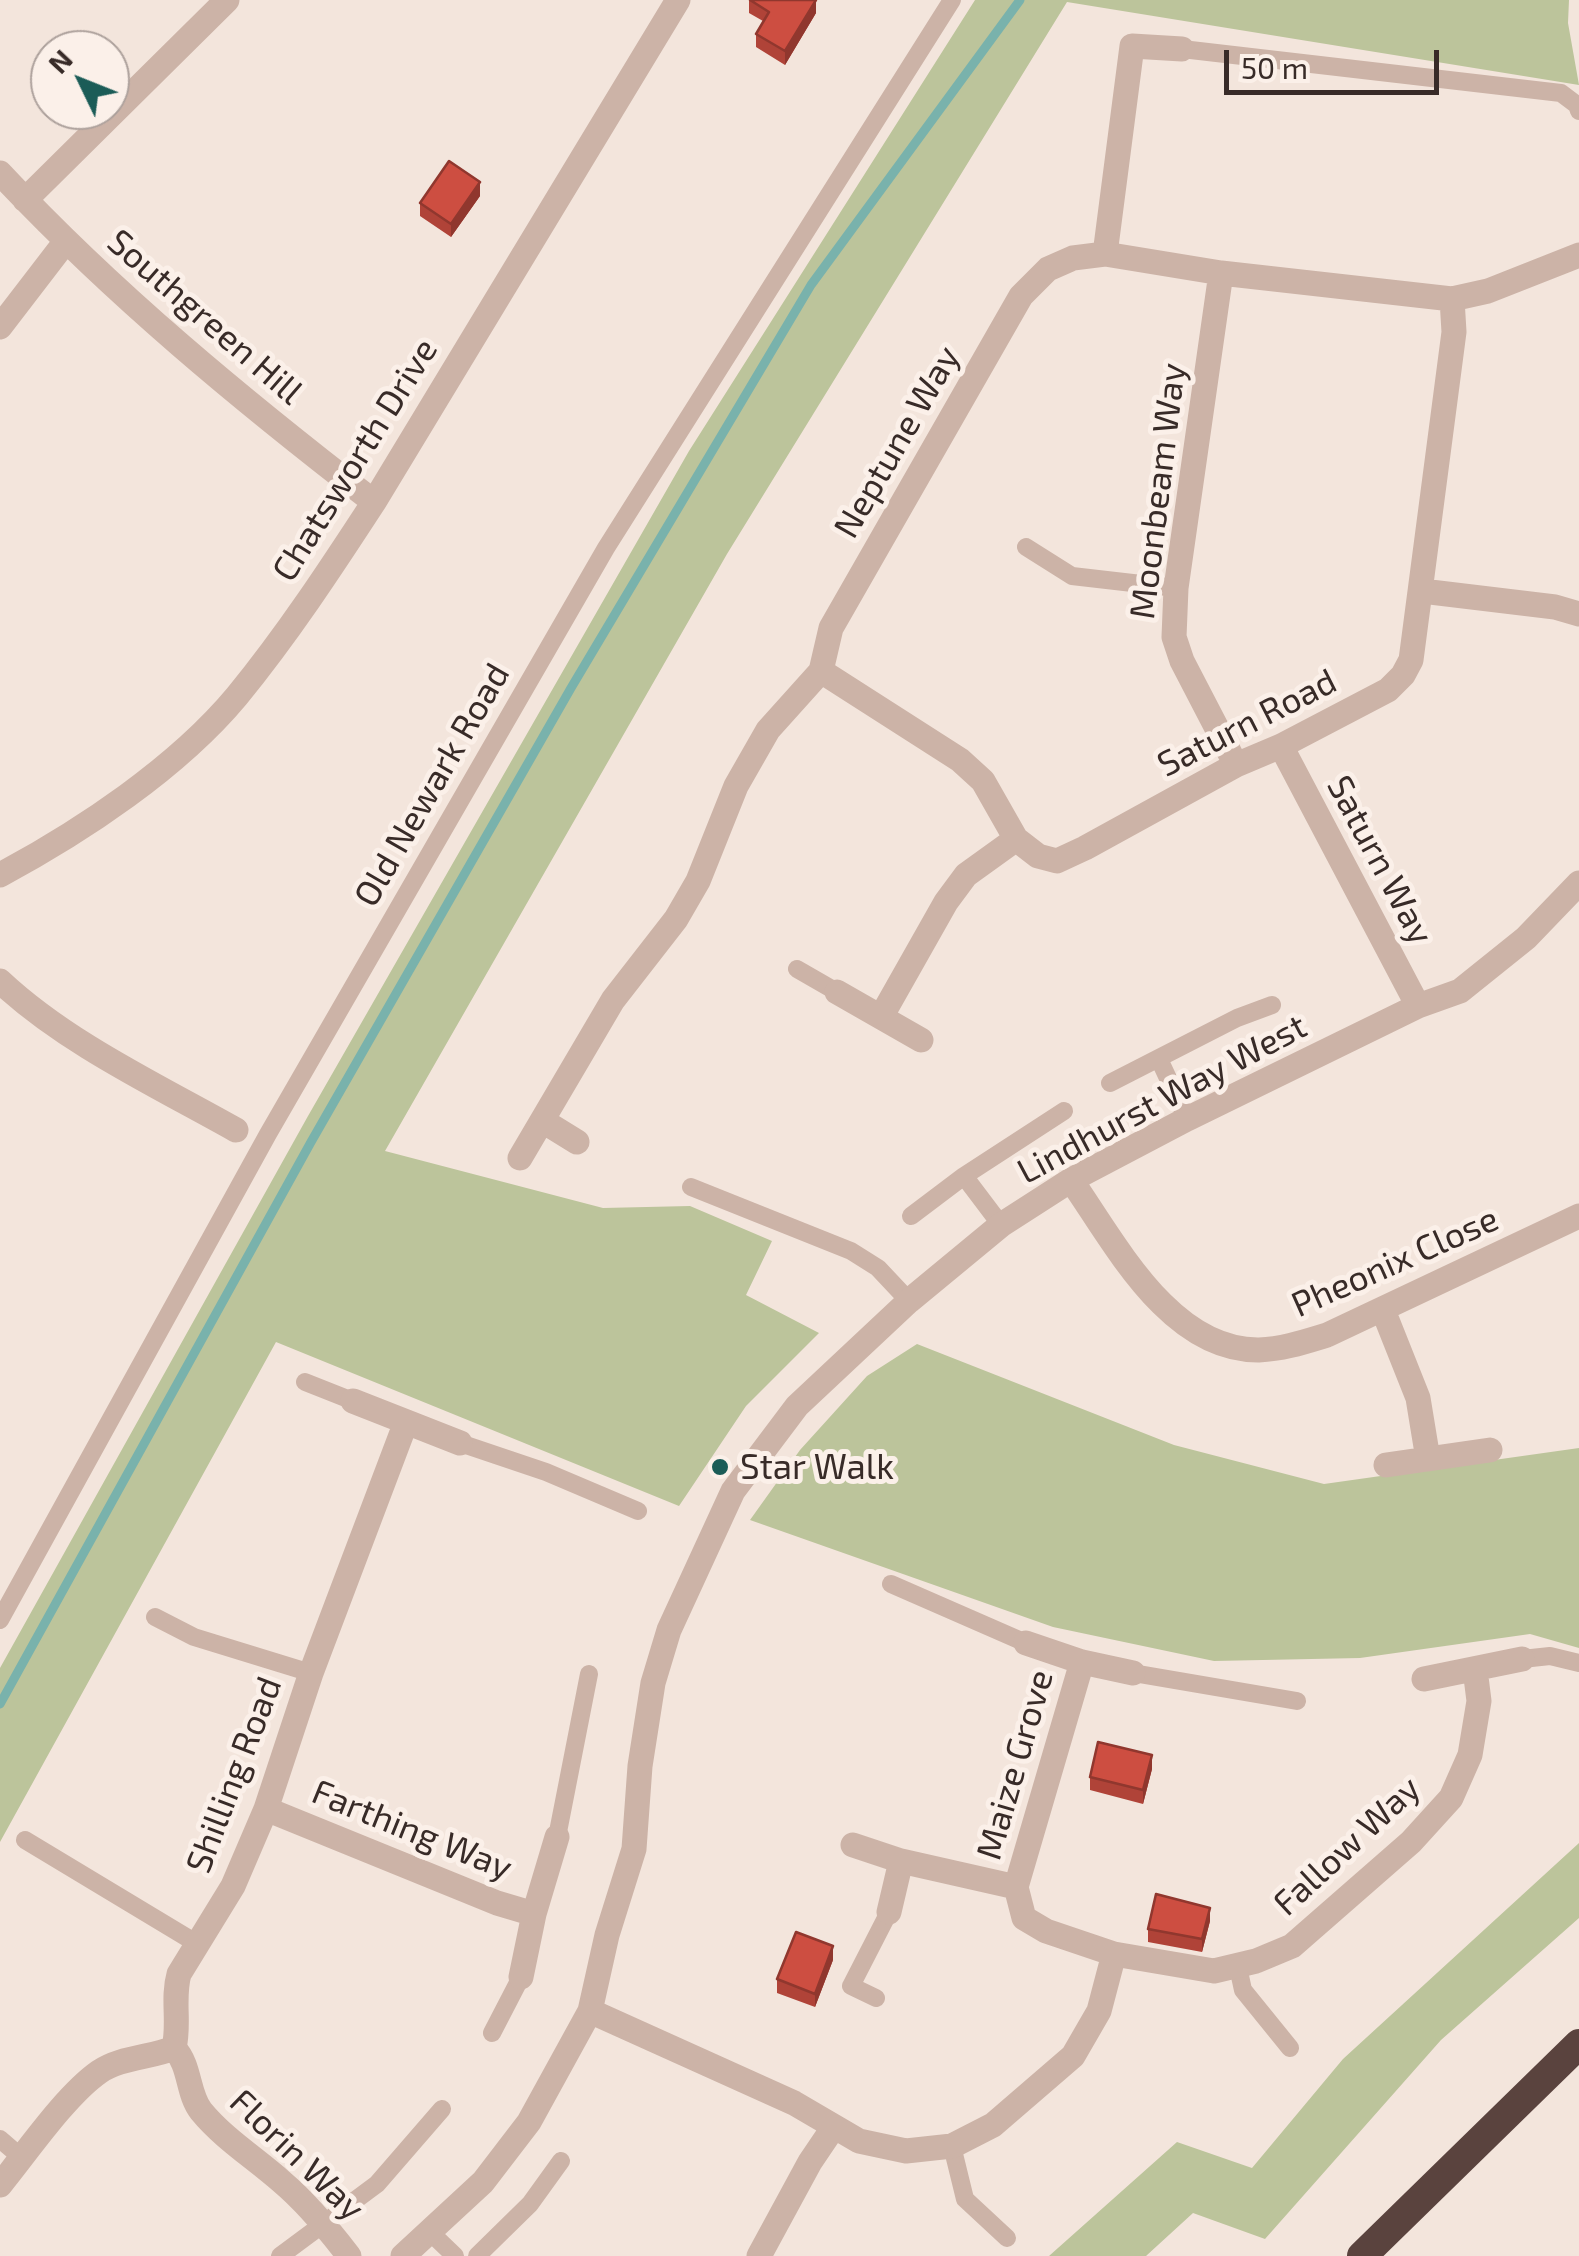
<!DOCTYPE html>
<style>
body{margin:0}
#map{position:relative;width:1579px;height:2256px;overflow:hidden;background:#f3e5dc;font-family:"Exo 2",sans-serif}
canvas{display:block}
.north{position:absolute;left:30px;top:30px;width:100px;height:100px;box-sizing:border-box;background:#fbf0e9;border:2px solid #ada19c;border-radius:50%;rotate:313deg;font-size:28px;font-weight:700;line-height:40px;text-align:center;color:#382b28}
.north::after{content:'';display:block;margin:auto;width:35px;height:45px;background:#1b5c57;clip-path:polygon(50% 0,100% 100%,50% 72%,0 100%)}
.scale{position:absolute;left:1224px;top:50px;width:215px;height:45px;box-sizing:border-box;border:5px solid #382b28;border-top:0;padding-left:12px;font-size:30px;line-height:35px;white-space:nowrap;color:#382b28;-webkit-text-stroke:8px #fbf0e9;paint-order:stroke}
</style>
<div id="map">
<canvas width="1579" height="2256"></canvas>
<div class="north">N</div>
<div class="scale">50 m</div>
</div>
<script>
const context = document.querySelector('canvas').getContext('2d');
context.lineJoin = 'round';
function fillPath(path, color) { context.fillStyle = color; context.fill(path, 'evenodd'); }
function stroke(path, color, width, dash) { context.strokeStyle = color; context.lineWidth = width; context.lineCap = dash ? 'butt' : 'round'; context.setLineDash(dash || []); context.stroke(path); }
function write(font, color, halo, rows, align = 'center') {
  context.font = font + ' "Exo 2",sans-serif'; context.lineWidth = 10; context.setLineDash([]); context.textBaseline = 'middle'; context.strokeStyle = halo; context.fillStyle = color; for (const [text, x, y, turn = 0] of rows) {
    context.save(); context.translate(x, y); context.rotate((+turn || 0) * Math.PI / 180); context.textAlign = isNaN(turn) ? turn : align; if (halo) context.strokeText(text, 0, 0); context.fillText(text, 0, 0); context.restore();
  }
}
fillPath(new Path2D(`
 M 975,0 L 1569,0 L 1568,23 L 1579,85 L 1067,2 L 727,554 L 385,1151 L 603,1208 L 690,1206 L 772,1241 L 746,1295 L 819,1333 L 746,1406 L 679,1506 L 276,1342 L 0,1842 L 0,1668 L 308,1116 L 689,451 Z
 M 917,1344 L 1174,1445 L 1324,1484 L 1579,1448 L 1579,1648 L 1530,1634 L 1360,1658 L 1214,1661 L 1053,1627 L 750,1520 L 800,1450 L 867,1376 Z
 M 1579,1843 L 1579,1918 L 1441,2040 L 1265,2239 L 1193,2213 L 1146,2256 L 1049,2256 L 1177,2142 L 1252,2168 L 1343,2059 Z`), '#bcc49b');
stroke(new Path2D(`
 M 0,1704 L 311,1142 L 571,688 L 811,285 L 1020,0`), '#79b2ac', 9);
stroke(new Path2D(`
 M 1182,49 L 1561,93 L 1577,105 L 1579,111
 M 1026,547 L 1072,576 L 1176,588
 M 797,969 L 837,992
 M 1159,1059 L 1187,1119
 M 1110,1083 L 1237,1018 L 1272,1005
 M 964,1176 L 1001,1225
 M 691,1187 L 851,1251 L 878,1268 L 909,1301
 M 911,1216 L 964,1176 L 1064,1111
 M 305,1382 L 353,1401
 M 460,1443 L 546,1472 L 638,1511
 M 891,1584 L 1026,1643
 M 155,1617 L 194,1637 L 311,1673
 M 0,1620 L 268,1134 L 606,548 L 952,0
 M 1522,1659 L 1550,1656 L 1579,1663
 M 1133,1673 L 1297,1701
 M 557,1837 L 589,1674
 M 25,1840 L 196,1943
 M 1238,1967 L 1243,1990 L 1290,2048
 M 876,1998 L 851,1986 L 889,1912
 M 492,2033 L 521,1977
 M 0,2139 L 22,2158
 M 952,2146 L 965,2199 L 1007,2238
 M 430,2232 L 455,2256
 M 280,2256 L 377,2184 L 442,2109
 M 477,2256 L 530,2204 L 561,2161`), '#ccb3a7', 18);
stroke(new Path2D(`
 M 0,173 C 113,294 243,401 374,502
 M 25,200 L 227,0
 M 1105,254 L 1132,46 L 1182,49
 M 1221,273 L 1176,588 L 1174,637 L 1182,661 L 1236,765
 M 0,327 L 66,241
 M 1422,591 L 1555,607 L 1579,614
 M 821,671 L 960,760 L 983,781 L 1016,839 L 1038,856 L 1057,861 L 1085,848 L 1236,765 L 1281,746 L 1388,690 L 1403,675 L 1411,660 L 1454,332 L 1452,299
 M 1281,746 L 1418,1006
 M 0,875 C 82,831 177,768 237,696 C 287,635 331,568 374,502 L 678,0
 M 0,981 C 66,1043 158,1086 236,1130
 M 837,992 L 921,1040
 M 881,1017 L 946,902 L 966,875 L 1016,839
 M 543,1121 L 577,1142
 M 520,1158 L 613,1000 L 676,919 L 698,881 L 736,786 L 768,730 L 821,671 L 831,628 L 1021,296 L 1048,269 L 1073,258 L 1105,254 L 1221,273 L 1452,299 L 1488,291 L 1579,255
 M 1071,1180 C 1115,1243 1170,1351 1259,1350 C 1283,1349 1304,1342 1327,1335 L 1579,1216
 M 1383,1310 L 1418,1398 L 1428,1459
 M 353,1401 L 460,1443
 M 1386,1465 L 1490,1450
 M 1026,1643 L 1082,1662 L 1133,1673
 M 1424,1679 L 1522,1659
 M 266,1809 L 497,1903 L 534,1914
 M 853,1845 L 901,1861 L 1016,1887
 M 1016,1887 L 1024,1918 L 1046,1931 L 1114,1954 L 1214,1971 L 1256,1961 L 1292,1946 L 1411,1842 L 1451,1798 L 1470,1755 L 1479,1701 L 1475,1669
 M 1016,1887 L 1082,1662
 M 889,1912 L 901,1861
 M 521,1977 L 534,1914 L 557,1837
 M 590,2011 L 794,2103 L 859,2141 L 906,2151 L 952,2146 L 993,2125 L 1073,2056 L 1099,2011 L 1114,1954
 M 174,2048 C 180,2023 172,1999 179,1974 L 233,1886 L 266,1809 L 311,1673 L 406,1422
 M 174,2048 C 191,2066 187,2093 201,2111 C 224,2139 255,2158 282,2182 C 307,2203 329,2230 349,2256
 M 0,2185 C 27,2152 65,2096 99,2072 C 121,2057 150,2058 174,2048
 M 403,2256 L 483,2182 L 529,2122 L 590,2011 L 607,1935 L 634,1849 L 640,1766 L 653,1683 L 669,1630 L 733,1491 L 797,1406 L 909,1301 L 1001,1225 L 1071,1180 L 1187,1119 L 1418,1006 L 1460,991 L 1526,938 L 1579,883
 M 759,2256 L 810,2162 L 833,2128`), '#ccb3a7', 25);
stroke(new Path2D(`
 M 1362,2256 L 1579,2044`), '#5a433e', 30);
fillPath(new Path2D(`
 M 749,0 L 816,13 L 785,65 L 756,47 L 756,34 L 763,21 L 749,13 Z
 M 480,196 L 451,237 L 420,216 L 420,203 Z
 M 1152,1769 L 1143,1804 L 1090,1790 L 1090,1777 Z
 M 1210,1921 L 1202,1952 L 1148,1942 L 1148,1929 Z
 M 833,1960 L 815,2007 L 777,1993 L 777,1979 Z`), '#b04338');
fillPath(new Path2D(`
 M 816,0 L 816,13 L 785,65 L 785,51 Z
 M 480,182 L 480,196 L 451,237 L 451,224 Z
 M 1152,1755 L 1152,1769 L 1143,1804 L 1143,1790 Z
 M 1210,1908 L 1210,1921 L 1202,1952 L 1202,1939 Z
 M 833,1946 L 833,1960 L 815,2007 L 815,1994 Z`), '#90372e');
const building = new Path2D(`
 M 750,0 L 816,0 L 785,51 L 756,34 L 769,12 Z
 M 449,161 L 480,182 L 451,224 L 420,203 Z
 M 1098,1742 L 1152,1755 L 1143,1790 L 1090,1777 Z
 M 1156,1894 L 1210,1908 L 1202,1939 L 1148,1929 Z
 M 796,1932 L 833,1946 L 815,1994 L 777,1979 Z`);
fillPath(building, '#cd4e41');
stroke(building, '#90372e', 2.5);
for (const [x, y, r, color] of [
 [720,1467,10,"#1b5c57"]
]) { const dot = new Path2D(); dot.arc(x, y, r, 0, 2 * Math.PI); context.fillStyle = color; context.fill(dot); stroke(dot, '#fbf0e9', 4); }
write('35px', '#382b28', '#fbf0e9', [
 ["Southgreen Hill",205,317,41],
 ["Neptune Way",897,442,-60],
 ["Chatsworth Drive",355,460,-58],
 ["Moonbeam Way",1158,491,-83],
 ["Saturn Road",1247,723,-27],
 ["Old Newark Road",432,785,-60],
 ["Saturn Way",1380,860,62],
 ["Lindhurst Way West",1162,1099,-28],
 ["Pheonix Close",1395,1262,-24],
 ["Maize Grove",1015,1765,-74],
 ["Shilling Road",234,1775,-69],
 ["Farthing Way",412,1830,22],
 ["Fallow Way",1347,1846,-43],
 ["Florin Way",297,2155,44]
]);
write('35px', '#382b28', '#fbf0e9', [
 ["Star Walk",740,1467]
], 'left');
</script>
